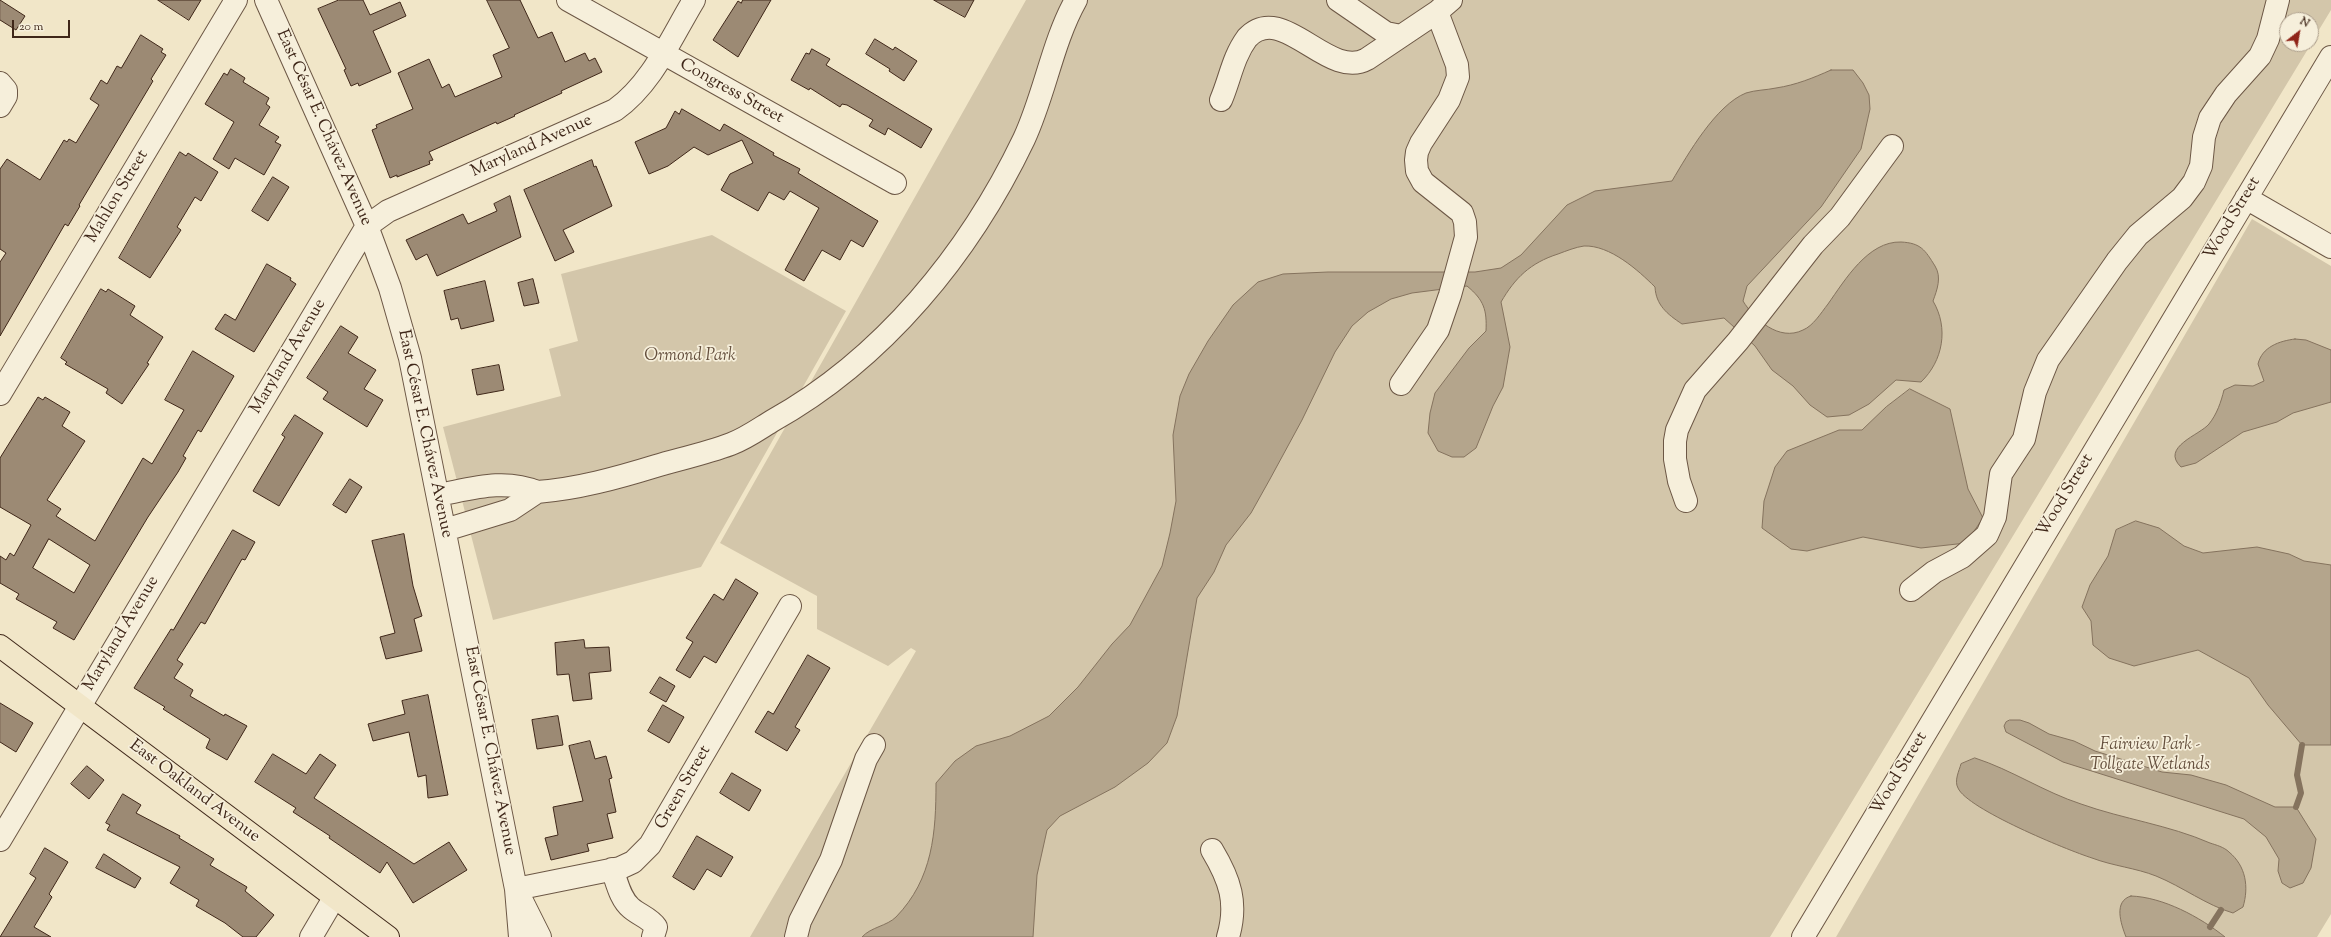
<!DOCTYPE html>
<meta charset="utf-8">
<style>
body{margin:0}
#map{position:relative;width:2331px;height:937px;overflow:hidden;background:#f1e6c8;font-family:"Sorts Mill Goudy",serif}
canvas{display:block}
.north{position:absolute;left:2279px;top:12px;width:40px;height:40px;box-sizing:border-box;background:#f6efdb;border:1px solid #ad9f8d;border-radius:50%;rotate:31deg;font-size:11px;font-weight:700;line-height:16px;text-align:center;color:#3f2719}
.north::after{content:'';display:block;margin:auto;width:14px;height:18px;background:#8f2418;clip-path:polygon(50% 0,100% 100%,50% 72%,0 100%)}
.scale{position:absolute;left:12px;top:20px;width:58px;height:18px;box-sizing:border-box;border:2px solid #3f2719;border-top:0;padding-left:5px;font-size:12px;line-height:14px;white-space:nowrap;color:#3f2719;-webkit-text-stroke:3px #f6efdb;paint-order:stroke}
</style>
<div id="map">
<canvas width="2331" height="937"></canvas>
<div class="north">N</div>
<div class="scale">20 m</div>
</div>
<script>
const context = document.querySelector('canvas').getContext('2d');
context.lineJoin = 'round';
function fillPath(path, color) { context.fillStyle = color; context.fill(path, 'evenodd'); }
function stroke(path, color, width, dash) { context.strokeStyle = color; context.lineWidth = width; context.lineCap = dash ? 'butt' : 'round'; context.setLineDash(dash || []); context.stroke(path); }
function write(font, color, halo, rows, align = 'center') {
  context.font = font + ' "Sorts Mill Goudy",serif'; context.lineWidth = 3.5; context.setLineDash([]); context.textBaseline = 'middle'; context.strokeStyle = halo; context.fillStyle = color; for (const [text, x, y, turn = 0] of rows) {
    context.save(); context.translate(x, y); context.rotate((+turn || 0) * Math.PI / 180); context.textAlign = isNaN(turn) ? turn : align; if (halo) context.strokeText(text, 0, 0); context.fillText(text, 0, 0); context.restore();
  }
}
fillPath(new Path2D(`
 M 1026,0 L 2331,0 L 2331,10 L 2311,43 L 2311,20 L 2287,20 L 2287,44 L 2311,44 L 1770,937 L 750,937 L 916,651 L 911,648 L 888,666 L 817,629 L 817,596 L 720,543 Z
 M 2252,219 L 2331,266 L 2331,914 L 2317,937 L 1836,937 Z
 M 712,235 L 846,311 L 701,567 L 493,620 L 443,427 L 561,396 L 549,349 L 578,341 L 561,274 Z`), '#d3c6aa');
const water = new Path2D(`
 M 1831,70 L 1853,70 L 1863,83 L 1869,95 L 1870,109 L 1861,149 L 1821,207 L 1747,286 L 1743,301 C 1754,319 1779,342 1803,330 C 1813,326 1821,313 1828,304 C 1845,280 1868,241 1901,242 C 1921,243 1925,250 1935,266 C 1942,277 1937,290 1933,301 C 1949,328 1943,361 1921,382 L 1896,380 L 1869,404 L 1849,415 L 1827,417 L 1810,405 L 1793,386 L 1772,370 L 1755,346 L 1724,318 L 1682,324 C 1667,314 1656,305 1655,287 C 1638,270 1610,245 1584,246 C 1576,247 1566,251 1558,254 C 1530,263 1515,278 1501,302 L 1510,347 L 1503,387 L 1493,406 L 1476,448 L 1464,457 L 1452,457 L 1438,451 L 1428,433 L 1430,413 L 1435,393 L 1469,348 L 1486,331 C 1487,310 1484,300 1467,286 L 1412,293 L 1391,299 L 1368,312 L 1352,326 L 1335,352 L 1302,420 L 1270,479 L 1251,513 L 1226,545 L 1214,572 L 1197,598 L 1177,716 L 1167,743 L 1148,763 L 1115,787 L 1060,816 L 1047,830 L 1037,875 L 1033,937 L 862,937 C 871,927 887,926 896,917 C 933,879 936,832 936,783 L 955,761 L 976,746 L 1010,736 L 1049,716 L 1078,687 L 1112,644 L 1130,625 L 1162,566 L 1170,533 L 1176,501 L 1173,435 L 1180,396 L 1189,374 L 1208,341 L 1233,305 L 1258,282 L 1283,274 L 1328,272 L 1475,272 L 1501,268 L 1521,255 L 1567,205 L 1595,191 L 1672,181 C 1688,154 1716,105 1746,93 C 1755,90 1767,90 1776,88 C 1796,85 1813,78 1831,70 Z
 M 2295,339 L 2306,340 L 2331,350 L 2331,402 L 2293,413 L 2277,422 L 2243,432 L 2196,463 L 2181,467 C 2160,447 2200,435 2209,424 C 2217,414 2221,402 2224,390 L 2235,385 L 2253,386 L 2264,381 L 2258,364 C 2262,347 2279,341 2295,339 Z
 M 1910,389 L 1950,409 L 1968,489 L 1983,518 L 1966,543 L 1921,548 L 1863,537 L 1807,551 L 1791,549 L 1762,528 L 1764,501 L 1775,467 L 1787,451 L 1839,430 L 1862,430 L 1886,407 Z
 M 2136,521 L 2159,528 L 2184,546 L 2203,553 L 2257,547 L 2289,554 L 2304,561 L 2331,565 L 2331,745 L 2302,745 L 2268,705 L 2249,678 L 2198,650 L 2134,666 L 2109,658 L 2093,645 L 2091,621 L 2082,607 L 2090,585 L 2108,556 L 2116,530 Z
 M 2010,720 L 2020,720 L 2029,723 L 2049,734 L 2074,741 L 2095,751 L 2162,772 L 2191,775 L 2226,785 L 2275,807 L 2296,807 L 2316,839 L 2311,868 L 2303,883 L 2290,888 L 2282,883 L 2278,871 L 2279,859 L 2266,837 L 2244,819 L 2063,762 L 2006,732 L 2004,726 L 2006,722 Z
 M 1975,758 C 2012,770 2044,792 2081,804 C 2123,819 2169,825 2210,843 C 2216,845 2224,847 2229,852 C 2246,866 2249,887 2243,907 L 2233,913 C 2206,905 2183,887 2156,876 C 2136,868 2113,866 2092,858 C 2067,850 1967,809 1958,788 C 1954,781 1959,771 1961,764 Z
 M 2131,896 C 2163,897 2200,917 2225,937 L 2126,937 C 2121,924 2113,901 2131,896 Z`);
fillPath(water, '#b4a58c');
stroke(water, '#85735e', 1);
stroke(new Path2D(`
 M 2296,807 L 2301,793 L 2297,775 L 2302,745
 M 2210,927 L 2221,910`), '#85735e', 6);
const building = new Path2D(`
 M 0,0 L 25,16 L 16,30 L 0,20 Z
 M 158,0 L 201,0 L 189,20 Z
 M 339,0 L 363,0 L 370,15 L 400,2 L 406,16 L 373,31 L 391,72 L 359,86 L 358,83 L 351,86 L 344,70 L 346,69 L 318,9 Z
 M 487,0 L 520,0 L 538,38 L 552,32 L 565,62 L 585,53 L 589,61 L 595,58 L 602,72 L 561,91 L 562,93 L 514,115 L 515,116 L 497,124 L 496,122 L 429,152 L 433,160 L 429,161 L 430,164 L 397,177 L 397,175 L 390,178 L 372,130 L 377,128 L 376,125 L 413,109 L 398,73 L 429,59 L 442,88 L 449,84 L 455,97 L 502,77 L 493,55 L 509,48 Z
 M 743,0 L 771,0 L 738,57 L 713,40 L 738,1 L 741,3 Z
 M 934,0 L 974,0 L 965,17 Z
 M 141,35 L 163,49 L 161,52 L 166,55 L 151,79 L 153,81 L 79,205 L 80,206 L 68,226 L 65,224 L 0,336 L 0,262 L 6,253 L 0,249 L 0,169 L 7,159 L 40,180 L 64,140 L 67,142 L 69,139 L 76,143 L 99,105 L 90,99 L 101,80 L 107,84 L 117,66 L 121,68 Z
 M 875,39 L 893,50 L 895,47 L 917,61 L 904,81 L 889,71 L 890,69 L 866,54 Z
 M 812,49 L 830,59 L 826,65 L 932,129 L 921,148 L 888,128 L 885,135 L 869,126 L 873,120 L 847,105 L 842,104 L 840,107 L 810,88 L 809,90 L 791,80 L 806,53 L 809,54 Z
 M 231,69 L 245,78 L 243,82 L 269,98 L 266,104 L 270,107 L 259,125 L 279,137 L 275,142 L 281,145 L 264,175 L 235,158 L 229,169 L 213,159 L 234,122 L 205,104 L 224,73 L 227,75 Z
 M 682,109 L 720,131 L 724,124 L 757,143 L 774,153 L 773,155 L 800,169 L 798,173 L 878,221 L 863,247 L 851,240 L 840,260 L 822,250 L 804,281 L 785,270 L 819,208 L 790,191 L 784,200 L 769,192 L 758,211 L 721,190 L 730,174 L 753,163 L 742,140 L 708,155 L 694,147 L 668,166 L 649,174 L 635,142 L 666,128 L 675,111 L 679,114 Z
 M 180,152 L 186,156 L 188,153 L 218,172 L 201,201 L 195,197 L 177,227 L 181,230 L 150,278 L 119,258 Z
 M 592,160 L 594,167 L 596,166 L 612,206 L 563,230 L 574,252 L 555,261 L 524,190 Z
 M 273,177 L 289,187 L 268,221 L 252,211 Z
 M 510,196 L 521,237 L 437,276 L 427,254 L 416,260 L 406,240 L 463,214 L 468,224 L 497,211 L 494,204 Z
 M 267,264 L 291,278 L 290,280 L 296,284 L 254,352 L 215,329 L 225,314 L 235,320 Z
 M 533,279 L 539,303 L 524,306 L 518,283 Z
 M 485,281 L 494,321 L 461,329 L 458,318 L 451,320 L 444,291 Z
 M 101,289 L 106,292 L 108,289 L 135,306 L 130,315 L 163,337 L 147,363 L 149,364 L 122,404 L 106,393 L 108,389 L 65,364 L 67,362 L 61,358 Z
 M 341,326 L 358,337 L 348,353 L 376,370 L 364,389 L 383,400 L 367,427 L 323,399 L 328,392 L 307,378 Z
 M 193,351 L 234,376 L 201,432 L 198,430 L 183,456 L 186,458 L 178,472 L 148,517 L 74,640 L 53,628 L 57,622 L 16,599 L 19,594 L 0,583 L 0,556 L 6,560 L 10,553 L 14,556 L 31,525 L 0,507 L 0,458 L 38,397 L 43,400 L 45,397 L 70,412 L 62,426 L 85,441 L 47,500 L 61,509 L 56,516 L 95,541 L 143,458 L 152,464 L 184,410 L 165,400 ZM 49,539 L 90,565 L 74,593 L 33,568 Z
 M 499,365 L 504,390 L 477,395 L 472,370 Z
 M 295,415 L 323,433 L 279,506 L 253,491 L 285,437 L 282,435 Z
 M 350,479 L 362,487 L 346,513 L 333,505 Z
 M 233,530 L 255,542 L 245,560 L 242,559 L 205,624 L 201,622 L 177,660 L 183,664 L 174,678 L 193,690 L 190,696 L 224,716 L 225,714 L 247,726 L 227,760 L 206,748 L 210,739 L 163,709 L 165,707 L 134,688 L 171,629 L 173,630 Z
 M 404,534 L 413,586 L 422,616 L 414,619 L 422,651 L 386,659 L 380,637 L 395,633 L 372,541 Z
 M 736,579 L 758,593 L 716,663 L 704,656 L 690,678 L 676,670 L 693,642 L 686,638 L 714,594 L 723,600 Z
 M 584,640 L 585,648 L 609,647 L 611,671 L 589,673 L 592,699 L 573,701 L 569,674 L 557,675 L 555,643 Z
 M 808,655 L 830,668 L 795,727 L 800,730 L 787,751 L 755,732 L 768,711 L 773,714 Z
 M 660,677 L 675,686 L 666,702 L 650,693 Z
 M 428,695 L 448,795 L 428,798 L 426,775 L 418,777 L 409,732 L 373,741 L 368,724 L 405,714 L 402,701 Z
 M 0,703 L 33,723 L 16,752 L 0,742 Z
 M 663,705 L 684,717 L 669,743 L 648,731 Z
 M 558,716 L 563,745 L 537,749 L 532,720 Z
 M 590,741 L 595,759 L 606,756 L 612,778 L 609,779 L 616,812 L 607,814 L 613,838 L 587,844 L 589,851 L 551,860 L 545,838 L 558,835 L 553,807 L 583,801 L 569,746 Z
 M 273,754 L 306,774 L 320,754 L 336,765 L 314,798 L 414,864 L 449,842 L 467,870 L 413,903 L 387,862 L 380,873 L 329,838 L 330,836 L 293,812 L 296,808 L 255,782 Z
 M 87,766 L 104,780 L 89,799 L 71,784 Z
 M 732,773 L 761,790 L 749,811 L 720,793 Z
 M 123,794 L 141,805 L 136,813 L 180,836 L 179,838 L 214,859 L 210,865 L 247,887 L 245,891 L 274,915 L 256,937 L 243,937 L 225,923 L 196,906 L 199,900 L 170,883 L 180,867 L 107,830 L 110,825 L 106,823 Z
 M 697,836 L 733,857 L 721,877 L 707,869 L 694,890 L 673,877 Z
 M 45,848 L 68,862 L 49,894 L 52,897 L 34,927 L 51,937 L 0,937 L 36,878 L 30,874 Z
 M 104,854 L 141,878 L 135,888 L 96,868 Z`);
fillPath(building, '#9c8a74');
stroke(building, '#3f2719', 1);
const minor = new Path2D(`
 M 266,0 L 367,226 L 390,288 L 410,358 L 516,889 L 520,937
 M 568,0 L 895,183
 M 1338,0 L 1386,33 L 1401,36
 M 0,83 L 6,90 L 6,96 L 0,106
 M 1221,100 C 1230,79 1233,57 1247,38 C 1282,0 1328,81 1367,59 L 1437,12
 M 2246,198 L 2331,247
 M 1401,384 L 1438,330 L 1450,295 L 1466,237 L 1465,222 L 1462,213 L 1423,182 L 1417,171 L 1416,160 L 1417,152 L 1421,143 L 1449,100 L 1458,77 L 1457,65 L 1437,12 L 1451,0
 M 0,394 L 236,0
 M 537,492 C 577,489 617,478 656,466 C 680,459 707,453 731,444 C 745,439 759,429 772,421 C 883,359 969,254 1024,139 C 1045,94 1052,43 1076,0
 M 438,495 C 471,489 504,478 537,492 L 510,510 L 445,530
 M 1686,501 L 1679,481 L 1675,459 L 1675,441 L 1677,430 L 1695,390 L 1738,341 L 1813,245 L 1840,217 L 1892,146
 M 1911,590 L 1934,572 L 1962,557 L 1987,535 L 1995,517 L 2001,474 L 2024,439 L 2035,392 L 2048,360 L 2117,261 L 2138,235 L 2182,198 L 2194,182 L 2201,166 L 2204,137 L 2210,118 L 2226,94 L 2260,56 L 2268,39 L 2278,0
 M 0,840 L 367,226 L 388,211 L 615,110 C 652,84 671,38 694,0
 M 1212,850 C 1230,880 1238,903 1228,937
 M 612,869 C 617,882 620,899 631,908 C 639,915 650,918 656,927 L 653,937
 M 516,889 L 620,868 L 633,862 L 650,845 L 790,606
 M 521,899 L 540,937
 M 311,937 L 334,898
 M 796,937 L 800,921 L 831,860 L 866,759 L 874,745
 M 1803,937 L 2331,57`);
const major = new Path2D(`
 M 0,646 L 388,937`);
stroke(minor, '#6c5745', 24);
stroke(major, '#3f2719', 24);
stroke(minor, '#f6efdb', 22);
stroke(major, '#f1e6c8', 22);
write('17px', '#3f2719', '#f6efdb', [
 ["Congress Street",731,92,29],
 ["East César E. Chávez Avenue",323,128,66],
 ["Maryland Avenue",532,147,-24],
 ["Mahlon Street",118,197,-59],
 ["Wood Street",2233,219,-59],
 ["Maryland Avenue",289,357,-59],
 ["East César E. Chávez Avenue",424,434,78],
 ["Wood Street",2066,496,-59],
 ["Maryland Avenue",122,634,-59],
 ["East César E. Chávez Avenue",489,751,79],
 ["Wood Street",1900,774,-59],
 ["Green Street",684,788,-60],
 ["East Oakland Avenue",194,792,37]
]);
write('italic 17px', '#644f3d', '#f6efdb', [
 ["Ormond Park",690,357],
 ["Fairview Park -",2150,746],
 ["Tollgate Wetlands",2150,766]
]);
</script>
